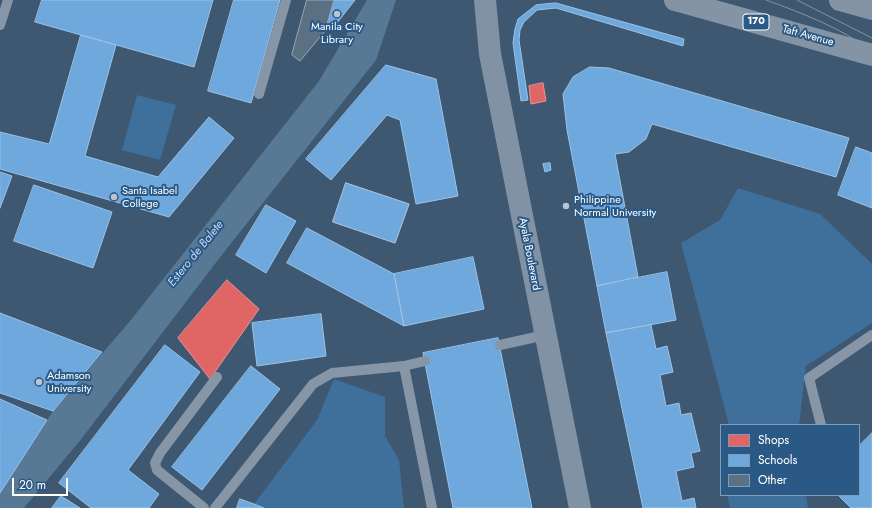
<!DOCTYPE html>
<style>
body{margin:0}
#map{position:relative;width:872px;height:508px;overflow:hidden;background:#3f5871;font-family:Jost,sans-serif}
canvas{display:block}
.legend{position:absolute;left:720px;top:424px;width:140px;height:72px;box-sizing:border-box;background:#2a5986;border:1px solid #7f9bb6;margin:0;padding:5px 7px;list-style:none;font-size:12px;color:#fff}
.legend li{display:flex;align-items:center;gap:8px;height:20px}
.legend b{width:20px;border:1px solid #7f9bb6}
.scale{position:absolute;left:12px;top:478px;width:56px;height:18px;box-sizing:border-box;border:2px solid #fff;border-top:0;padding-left:5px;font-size:12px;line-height:14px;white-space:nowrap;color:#fff;-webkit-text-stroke:3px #2a5986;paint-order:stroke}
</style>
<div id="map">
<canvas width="872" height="508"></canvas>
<ul class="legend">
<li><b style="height:11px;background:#e06666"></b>Shops</li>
<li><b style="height:11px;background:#6fa8dc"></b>Schools</li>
<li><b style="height:11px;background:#5c7083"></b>Other</li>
</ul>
<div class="scale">20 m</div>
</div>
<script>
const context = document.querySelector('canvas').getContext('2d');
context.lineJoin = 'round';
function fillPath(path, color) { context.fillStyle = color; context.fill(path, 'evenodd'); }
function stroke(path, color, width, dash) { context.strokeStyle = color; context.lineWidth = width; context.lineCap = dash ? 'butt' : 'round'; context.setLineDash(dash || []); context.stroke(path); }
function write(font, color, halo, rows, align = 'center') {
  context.font = font + ' Jost,sans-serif'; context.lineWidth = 4; context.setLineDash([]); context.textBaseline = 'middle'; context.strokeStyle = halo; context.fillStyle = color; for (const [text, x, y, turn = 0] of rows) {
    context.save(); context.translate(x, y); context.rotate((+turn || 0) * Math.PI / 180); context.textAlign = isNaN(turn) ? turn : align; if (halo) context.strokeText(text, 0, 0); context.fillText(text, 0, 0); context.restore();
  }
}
fillPath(new Path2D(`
 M 137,95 L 176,105 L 160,160 L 122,150 Z
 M 738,188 L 820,214 L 872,264 L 872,323 L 806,366 L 799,425 L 729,425 L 681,243 L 720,220 Z
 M 334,379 L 385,397 L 385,436 L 399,460 L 404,508 L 264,508 L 254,504 L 317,420 Z
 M 727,495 L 806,495 L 808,508 L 730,508 Z`), '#3f6f9b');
fillPath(new Path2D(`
 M 367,0 L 396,0 L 376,60 L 221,256 L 82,438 L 24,508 L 0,508 L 0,493 L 53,411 L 131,320 L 319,81 Z`), '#587996');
const shops = new Path2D(`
 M 543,83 L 546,101 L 531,104 L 529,86 Z
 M 346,183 L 409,204 L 395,243 L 333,222 Z
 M 227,280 L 259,309 L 210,379 L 178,338 Z`);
fillPath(shops, '#e06666');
stroke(shops, '#e99494', 1);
const schools = new Path2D(`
 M 42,0 L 213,0 L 194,67 L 35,22 Z
 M 234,0 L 280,0 L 251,103 L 208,91 Z
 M 334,0 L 355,0 L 333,28 L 325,31 Z
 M 556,3 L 684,39 L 683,46 L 556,8 L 537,10 L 524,22 L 520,30 L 519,40 L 528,100 L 521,101 L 513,43 L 515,29 L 518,19 L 536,5 Z
 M 81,35 L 116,45 L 85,156 L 158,177 L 209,117 L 234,138 L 169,217 L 0,169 L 0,132 L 49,144 Z
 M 386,65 L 436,79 L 458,196 L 416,204 L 400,120 L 387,115 L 331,180 L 306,159 Z
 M 590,67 L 609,68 L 849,138 L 836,177 L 652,124 L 646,139 L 629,152 L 615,154 L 638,277 L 597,286 L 567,130 L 563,94 L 573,77 Z
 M 856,147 L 872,153 L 872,208 L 838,195 Z
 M 550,163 L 551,170 L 545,172 L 543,164 Z
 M 0,172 L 12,176 L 0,208 Z
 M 346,183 L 409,204 L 395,243 L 333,222 Z
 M 34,185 L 112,212 L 93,268 L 14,241 Z
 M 266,205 L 296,221 L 266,273 L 236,255 Z
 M 307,228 L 394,274 L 404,326 L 287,263 Z
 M 473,257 L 484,309 L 404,326 L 394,274 Z
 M 667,272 L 676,320 L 606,333 L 597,286 Z
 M 0,313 L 102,352 L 53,411 L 0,393 Z
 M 321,314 L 326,356 L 257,366 L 252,323 Z
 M 651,325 L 656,349 L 667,346 L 673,372 L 660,375 L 666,406 L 679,403 L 681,415 L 691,413 L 700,451 L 691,453 L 694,467 L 676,471 L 682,501 L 694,498 L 696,508 L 643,508 L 606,333 Z
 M 498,338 L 532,508 L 453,508 L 423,353 Z
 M 165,345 L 200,372 L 128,470 L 159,494 L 149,508 L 91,508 L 59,483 Z
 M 251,366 L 280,389 L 202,490 L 172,467 Z
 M 0,399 L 47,420 L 0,493 Z
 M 872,433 L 872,508 L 851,508 L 838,495 L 859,495 L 859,446 Z
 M 61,496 L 80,508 L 52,508 Z
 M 240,499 L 254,504 L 264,508 L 237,508 Z`);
fillPath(schools, '#6fa8dc');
stroke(schools, '#9ac2e6', 1);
const building = new Path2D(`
 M 307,0 L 334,0 L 325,31 L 300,61 L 292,55 Z`);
fillPath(building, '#5c7083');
stroke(building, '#99a7b5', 1);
stroke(new Path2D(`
 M 0,25 L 8,0
 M 259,94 L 286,0
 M 500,345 L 545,335
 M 425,361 L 404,366 L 432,508
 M 821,425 L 809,378 L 872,335
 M 204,508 L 157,470 L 155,463 L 160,453 L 217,377
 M 215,508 L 313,384 L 332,373 L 404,366`), '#8696a7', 10);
stroke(new Path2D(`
 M 485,0 L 490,54 L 580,508`), '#8092a3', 22);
stroke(new Path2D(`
 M 675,0 L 872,55
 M 840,0 L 872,9`), '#8594a4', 22);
stroke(new Path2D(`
 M 766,0 C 802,13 841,28 872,51
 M 797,0 L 872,38`), '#8594a5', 1);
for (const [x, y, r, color] of [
 [337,14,4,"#bcc5cd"],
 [114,197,4,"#bcc5cd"],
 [566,206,4,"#bcc5cd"],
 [39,382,4,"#bcc5cd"]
]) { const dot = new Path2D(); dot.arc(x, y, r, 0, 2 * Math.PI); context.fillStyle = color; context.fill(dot); stroke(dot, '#2a5986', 1.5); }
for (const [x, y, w] of [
 [756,22,26]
]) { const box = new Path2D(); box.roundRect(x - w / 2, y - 8, w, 16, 3); context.fillStyle = '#2a5986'; context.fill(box); stroke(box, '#fff', 1); }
write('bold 10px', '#fff', null, [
 ["170",756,22]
]);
write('11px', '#fff', '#2a5986', [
 ["Manila City",337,27,"center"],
 ["Library",337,40,"center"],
 ["Santa Isabel",122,191],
 ["College",122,204],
 ["Philippine",574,200],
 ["Normal University",574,213],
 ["Adamson",47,376],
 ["University",47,389]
], 'left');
write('11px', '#fff', '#2a5986', [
 ["Taft Avenue",808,36,15],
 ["Ayala Boulevard",529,254,79]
]);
write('italic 12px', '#c1d9ef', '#2a5986', [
 ["Estero de Balete",196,254,-51]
]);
</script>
